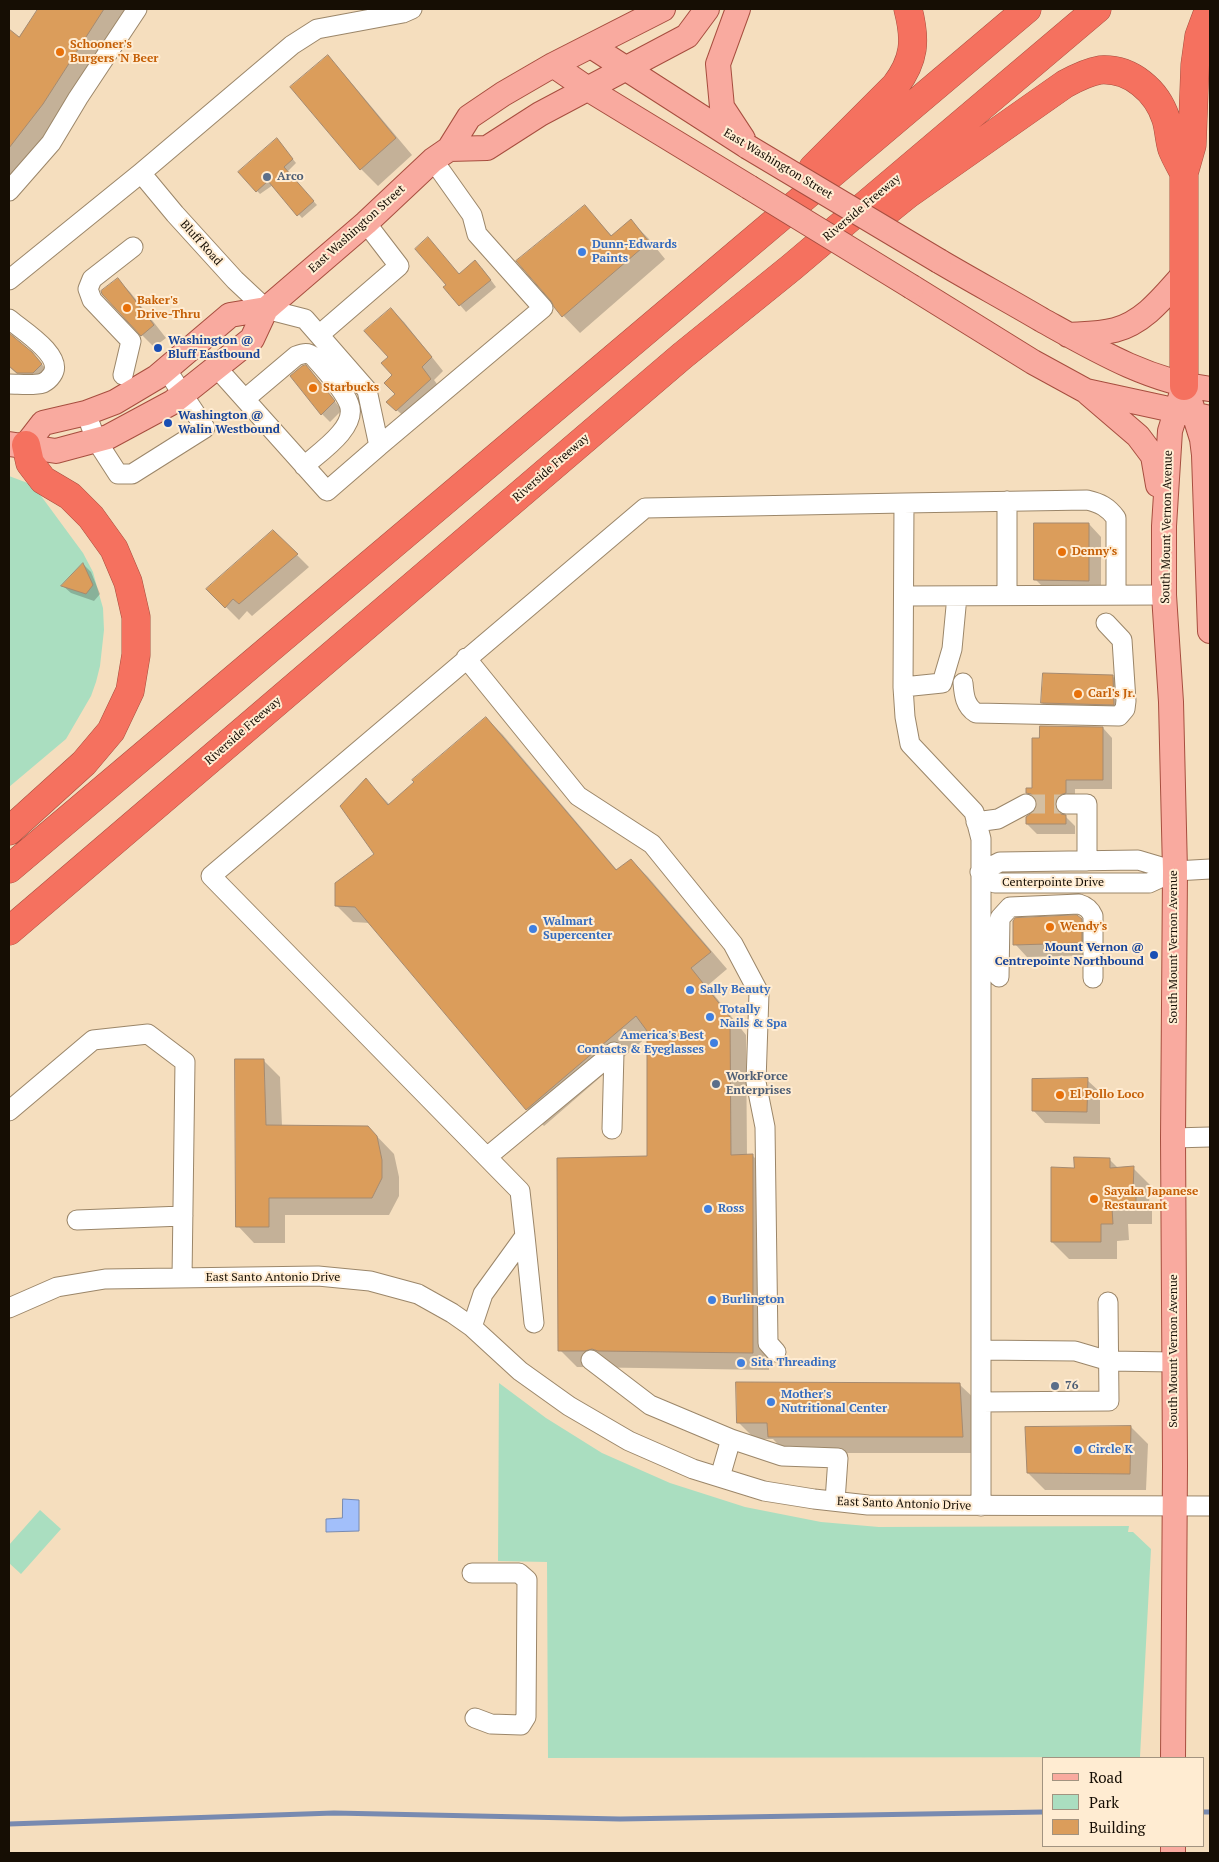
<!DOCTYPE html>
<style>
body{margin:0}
#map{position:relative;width:1219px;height:1862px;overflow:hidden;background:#f5debe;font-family:"PT Serif",serif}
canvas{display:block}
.frame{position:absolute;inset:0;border:10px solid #160e04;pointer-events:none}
.legend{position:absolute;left:1042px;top:1757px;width:162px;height:90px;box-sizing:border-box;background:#ffecd2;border:1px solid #a29380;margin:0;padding:6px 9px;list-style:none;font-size:15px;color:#160e04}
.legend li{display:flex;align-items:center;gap:10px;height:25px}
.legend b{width:25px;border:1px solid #a29380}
</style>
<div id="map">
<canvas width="1219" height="1862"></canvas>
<div class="frame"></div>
<ul class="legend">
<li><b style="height:6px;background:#f9aa9f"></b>Road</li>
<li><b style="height:14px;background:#aadec0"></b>Park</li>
<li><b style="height:14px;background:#db9d5b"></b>Building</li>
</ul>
</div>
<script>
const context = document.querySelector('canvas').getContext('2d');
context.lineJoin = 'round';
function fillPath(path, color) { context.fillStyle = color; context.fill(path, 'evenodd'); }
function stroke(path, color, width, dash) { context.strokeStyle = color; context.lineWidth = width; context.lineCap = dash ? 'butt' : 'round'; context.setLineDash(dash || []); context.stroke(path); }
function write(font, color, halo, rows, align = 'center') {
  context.font = font + ' "PT Serif",serif'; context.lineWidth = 4; context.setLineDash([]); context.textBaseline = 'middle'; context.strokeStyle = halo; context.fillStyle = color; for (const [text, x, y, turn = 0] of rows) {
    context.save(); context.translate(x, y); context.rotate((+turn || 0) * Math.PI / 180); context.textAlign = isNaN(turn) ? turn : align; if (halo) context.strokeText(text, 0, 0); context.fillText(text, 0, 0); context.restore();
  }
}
fillPath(new Path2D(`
 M 9,476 L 33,485 L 83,553 L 93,572 L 97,587 L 103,608 L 104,630 L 100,666 L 96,682 L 91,696 L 66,739 L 9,787 Z
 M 499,1383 L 546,1418 L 602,1453 L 670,1483 L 745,1507 L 821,1522 L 879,1527 L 1129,1526 L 1128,1532 L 1133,1532 L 1151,1549 L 1140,1757 L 548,1758 L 547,1562 L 498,1561 Z
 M 40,1510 L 61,1529 L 21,1574 L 9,1563 L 9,1545 Z`), '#aadec0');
const water = new Path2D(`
 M 343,1499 L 359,1500 L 359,1531 L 326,1532 L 326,1519 L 342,1518 Z`);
fillPath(water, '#a2bffa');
stroke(water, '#788ab0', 1);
fillPath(new Path2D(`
 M 39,9 L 130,9 L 59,120 L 31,156 L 9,178 L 9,31 L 20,38 Z
 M 327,57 L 344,74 L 412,155 L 378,186 L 361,169 Z
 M 280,143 L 296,163 L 287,172 L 317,205 L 302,218 L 273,185 L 260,194 L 239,172 Z
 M 585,207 L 612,236 L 631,221 L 648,238 L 665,259 L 580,333 L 555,307 Z
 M 482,268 L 496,287 L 466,312 L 460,305 L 459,275 Z
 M 118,280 L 130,292 L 166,338 L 154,347 L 142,335 Z
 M 391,309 L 404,322 L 443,371 L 434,380 L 443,392 L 410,422 L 388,402 L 397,394 L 389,357 Z
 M 9,335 L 32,353 L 53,377 L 30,385 L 9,367 Z
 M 306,367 L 342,410 L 330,422 L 322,414 Z
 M 1089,524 L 1101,537 L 1101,593 L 1048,592 L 1036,580 Z
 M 297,555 L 309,567 L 252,616 L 247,611 L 239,620 L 208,589 Z
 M 83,564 L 91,572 L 100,594 L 94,601 L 71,593 L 63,586 Z
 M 1112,676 L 1125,688 L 1126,717 L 1055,715 L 1042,703 Z
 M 486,718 L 503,735 L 617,870 L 631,860 L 648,877 L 727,969 L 707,986 L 746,1035 L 747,1156 L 753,1156 L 769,1173 L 769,1370 L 577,1367 L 560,1350 L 648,1158 L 648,1036 L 544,1126 L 527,1109 L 370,923 L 353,922 L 336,905 L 375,854 L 366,780 L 390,805 Z
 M 1103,728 L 1112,738 L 1112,789 L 1075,789 L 1075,802 L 1066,808 L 1064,815 L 1075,826 L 1075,834 L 1037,834 L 1027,824 L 1036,811 L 1038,805 L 1027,792 Z
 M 1081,920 L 1094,933 L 1094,955 L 1027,957 L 1015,944 Z
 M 263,1060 L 280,1077 L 282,1126 L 368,1127 L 394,1154 L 399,1177 L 399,1196 L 389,1215 L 285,1215 L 285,1243 L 254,1243 L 238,1226 Z
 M 1087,1080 L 1100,1092 L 1100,1124 L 1045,1123 L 1033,1110 Z
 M 1109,1159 L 1119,1169 L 1133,1168 L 1150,1185 L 1149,1206 L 1152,1209 L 1152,1224 L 1128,1224 L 1129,1240 L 1117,1241 L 1117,1259 L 1069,1259 L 1052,1242 L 1075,1170 Z
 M 960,1385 L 977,1401 L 979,1453 L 786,1453 L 773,1439 L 755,1439 L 738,1422 Z
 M 1131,1427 L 1148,1444 L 1146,1490 L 1045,1490 L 1028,1473 Z`), '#0003');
stroke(new Path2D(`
 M 1203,1812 L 1210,1812
 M 9,1824 L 334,1813 L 620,1819 L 1043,1812`), '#788ab0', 5);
const building = new Path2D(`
 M 38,9 L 104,9 L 43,104 L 9,148 L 9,29 L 19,37 Z
 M 328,55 L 396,138 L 360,170 L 290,87 Z
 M 277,138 L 293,159 L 284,167 L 314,201 L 297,216 L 268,181 L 256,192 L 238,172 Z
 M 585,205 L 611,236 L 631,219 L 649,242 L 562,317 L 554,307 L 551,301 L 516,261 Z
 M 428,237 L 459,274 L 475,260 L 491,280 L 459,306 L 443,287 L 446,285 L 415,249 Z
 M 118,278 L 154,325 L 141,336 L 102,294 L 101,291 Z
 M 391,308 L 432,357 L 422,367 L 431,379 L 396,411 L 386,402 L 395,394 L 384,383 L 392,375 L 381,363 L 388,357 L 364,331 Z
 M 9,333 L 32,352 L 42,364 L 33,373 L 17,373 L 9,366 Z
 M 306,365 L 335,401 L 321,415 L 290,376 L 302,366 Z
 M 1034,523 L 1089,523 L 1089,581 L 1034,580 Z
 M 273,530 L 298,554 L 239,604 L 233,599 L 225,608 L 206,589 Z
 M 83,563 L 93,585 L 86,594 L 61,586 Z
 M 1043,673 L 1113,675 L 1114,705 L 1041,703 Z
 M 486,717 L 616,870 L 631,859 L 711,952 L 691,968 L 730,1017 L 731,1155 L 753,1154 L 753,1353 L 598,1351 L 592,1349 L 585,1351 L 558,1351 L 557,1158 L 647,1156 L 647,1031 L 636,1016 L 526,1110 L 355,907 L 335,906 L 335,883 L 374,854 L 340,806 L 366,778 L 388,805 L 414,782 L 412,780 Z
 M 1040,726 L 1103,727 L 1103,780 L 1066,780 L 1066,793 L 1060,795 L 1055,804 L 1057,810 L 1061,814 L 1066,815 L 1066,824 L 1026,824 L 1026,817 L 1035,810 L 1037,805 L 1036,798 L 1031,794 L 1026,793 L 1026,788 L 1032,788 L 1032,738 L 1039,738 Z
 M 1077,915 L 1082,919 L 1082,943 L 1013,945 L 1013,921 L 1015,918 Z
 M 235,1059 L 264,1059 L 266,1125 L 368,1126 L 377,1136 L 382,1160 L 382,1178 L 372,1198 L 269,1198 L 269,1227 L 236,1227 Z
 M 1088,1078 L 1087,1112 L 1032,1111 L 1032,1079 Z
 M 1074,1157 L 1110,1158 L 1110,1168 L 1134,1166 L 1133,1191 L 1136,1191 L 1136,1207 L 1112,1208 L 1113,1224 L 1101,1224 L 1101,1242 L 1051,1242 L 1051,1167 L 1074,1168 Z
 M 736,1382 L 960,1383 L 963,1437 L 768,1437 L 767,1423 L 737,1423 Z
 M 1131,1426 L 1130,1474 L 1027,1473 L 1025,1427 Z`);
fillPath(building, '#db9d5b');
stroke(building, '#a58a70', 1);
stroke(new Path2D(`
 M 1026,804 L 1066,804`), '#d4bfa2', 19, [19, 9]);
const minor = new Path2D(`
 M 141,173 L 175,214 L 235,280 L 266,309 L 305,319 L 367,390 L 379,446 L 327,491 L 216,367
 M 9,191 L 51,143 L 78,98 L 137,9
 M 9,280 L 141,173 L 292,45 L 317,29 L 403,13 L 412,9
 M 9,319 C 22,330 65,356 52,375 C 50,378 47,381 43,383 C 34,386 19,384 9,384
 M 319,335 L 399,266 L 366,223
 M 123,375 L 131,341 L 92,300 L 88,289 L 92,279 L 133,247
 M 245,399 L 296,356 C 304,353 308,352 314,357 C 325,370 343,388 349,404 C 358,427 320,452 304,466
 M 86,413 L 96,440 L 118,474 L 132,474 L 205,428 L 166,369
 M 379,446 L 543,308 L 477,234 L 472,215 L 433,160
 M 1007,501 L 1007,595
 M 904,503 L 1087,500 C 1100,503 1108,507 1116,518 L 1116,595
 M 904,596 L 1164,595
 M 466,658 L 578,796 L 652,844 L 733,944 L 759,993 L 756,1082 L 765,1127 L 768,1343 L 776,1352
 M 963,683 C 964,695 965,706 976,713 L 1119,716 L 1125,709 L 1126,701 L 1122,640 L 1106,623
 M 903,687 L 942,683 L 952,649 L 957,596
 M 1066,804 L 1087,804 L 1087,861
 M 976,822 L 998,819 L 1026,804
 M 980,872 L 1000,862 L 1138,860 L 1175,871 L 1210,869
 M 980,872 L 995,883 L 1149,883 L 1175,871
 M 999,977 L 1000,918 L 1010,907 L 1079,904 C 1086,906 1090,909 1093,916 L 1093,978
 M 9,1111 L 93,1040 L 148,1034 L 185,1062 L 182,1278
 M 1173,1138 L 1210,1137
 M 487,1157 L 614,1052 L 612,1129
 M 77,1220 L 183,1216
 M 525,1236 L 534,1323
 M 9,1308 L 57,1287 L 105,1279 L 318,1276 L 370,1281 L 418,1294 L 452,1313 L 472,1327 L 520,1371 L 569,1406 L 629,1441 L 693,1469 L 764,1491 L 814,1499 L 868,1505 L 1210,1506
 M 472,1327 L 483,1294 L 525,1236 L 520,1191 L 211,876 L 645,508 L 904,503 L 903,687 L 905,717 L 910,744 L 974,812 L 981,839 L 981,1506
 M 981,1350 L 1075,1351 L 1109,1361 L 1174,1362
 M 591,1360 L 650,1405 L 731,1439
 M 981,1402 L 1109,1401 L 1108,1302
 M 720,1477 L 731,1439 L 782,1456 L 838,1458 L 835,1501
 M 472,1573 L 519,1573 L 527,1580 L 526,1717 L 521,1725 L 491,1724 L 475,1718`);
const major = new Path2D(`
 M 738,9 L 718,64 L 722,107 L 743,139
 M 591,46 L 748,147
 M 553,65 L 588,89 L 749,187
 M 449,149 L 487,148 L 540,114 L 687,36 L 707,9
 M 939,261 C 973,281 1008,300 1042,320 C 1096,350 1148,381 1210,389
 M 912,287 L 1033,362 L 1086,391 L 1210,418
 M 1068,335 C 1083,334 1100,334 1115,330 C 1145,322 1164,296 1184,274
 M 1089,394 L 1138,436 L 1153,456 L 1158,485
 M 1191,404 L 1202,439 L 1204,455 L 1210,631
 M 9,444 L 56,451 L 108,437 L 173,402 L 252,339 L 266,309 L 366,223 L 433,160 L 449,149 L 469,117 L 503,94 L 553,65 L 663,9
 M 26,445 L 43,423 L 86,413 L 115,402 L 157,377 L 230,315 L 266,309
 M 1173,1758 L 1175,1466 L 1173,1138 L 1175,871 L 1171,702 L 1164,595 L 1164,526 L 1170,431 L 1184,386
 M 1173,1846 L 1173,1853`);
const highway = new Path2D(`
 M 813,168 L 895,86 C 915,60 916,40 908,9
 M 881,216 L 907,195 L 1065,84 C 1076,78 1088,72 1100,70 C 1131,68 1157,91 1166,119 C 1169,129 1169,139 1172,149 C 1175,157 1180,165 1184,173
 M 1184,386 L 1184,173 L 1192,145 L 1195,65 L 1199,36 L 1209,9
 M 9,831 L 84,763 L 111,731 L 130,691 L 136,655 L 136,617 L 128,582 L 114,549 L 91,517 L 70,496 L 43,480 L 30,463 L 26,445
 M 9,869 L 1027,9
 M 9,931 L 682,356 L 792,267 L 1097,9`);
stroke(minor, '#9b8669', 21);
stroke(major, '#a74e3f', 26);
stroke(highway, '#a74e3f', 29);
stroke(minor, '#fff', 19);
stroke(major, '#f9aa9f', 24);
stroke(highway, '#f5715f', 28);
const majorBridge = new Path2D(`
 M 748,147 L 939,261
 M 749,187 L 912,287`);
stroke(majorBridge, '#a74e3f', 26, []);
stroke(majorBridge, '#f9aa9f', 24);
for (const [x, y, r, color] of [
 [60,52,5,"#e8710a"],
 [267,177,5,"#5c6f8a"],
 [582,252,5,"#3f7fe0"],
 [127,308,5,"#e8710a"],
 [158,348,5,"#1a4fb4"],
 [313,388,5,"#e8710a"],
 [168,423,5,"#1a4fb4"],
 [1062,552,5,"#e8710a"],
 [1078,694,5,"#e8710a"],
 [1050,927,5,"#e8710a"],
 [533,929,5,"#3f7fe0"],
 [1154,955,5,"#1a4fb4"],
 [690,990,5,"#3f7fe0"],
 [710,1017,5,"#3f7fe0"],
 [714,1043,5,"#3f7fe0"],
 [716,1084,5,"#5c6f8a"],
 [1060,1095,5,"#e8710a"],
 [1094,1199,5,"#e8710a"],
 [708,1209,5,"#3f7fe0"],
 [712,1300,5,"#3f7fe0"],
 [741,1363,5,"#3f7fe0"],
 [1055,1386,5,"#5c6f8a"],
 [771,1402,5,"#3f7fe0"],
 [1078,1450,5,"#3f7fe0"]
]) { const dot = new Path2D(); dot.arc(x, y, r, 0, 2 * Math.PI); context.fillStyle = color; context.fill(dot); stroke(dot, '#ffecd2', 2); }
write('bold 12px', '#c56008', '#ffecd2', [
 ["Schooner's",70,45],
 ["Burgers 'N Beer",70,59],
 ["Baker's",137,301],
 ["Drive-Thru",137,315],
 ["Starbucks",323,388],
 ["Denny's",1072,552],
 ["Carl's Jr.",1088,694],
 ["Wendy's",1060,927],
 ["El Pollo Loco",1070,1095],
 ["Sayaka Japanese",1104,1192],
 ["Restaurant",1104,1206]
], 'left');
write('12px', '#160e04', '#ffecd2', [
 ["East Washington Street",778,164,31],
 ["Riverside Freeway",862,208,-40],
 ["East Washington Street",357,229,-42],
 ["Bluff Road",201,243,48],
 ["Riverside Freeway",551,468,-41],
 ["South Mount Vernon Avenue",1167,527,-89],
 ["Riverside Freeway",243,731,-41],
 ["Centerpointe Drive",1053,883],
 ["South Mount Vernon Avenue",1174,947,-90],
 ["East Santo Antonio Drive",273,1278],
 ["South Mount Vernon Avenue",1174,1351,-90],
 ["East Santo Antonio Drive",904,1504,2]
]);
write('bold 12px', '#4e5e75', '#ffecd2', [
 ["Arco",277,177],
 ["WorkForce",726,1077],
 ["Enterprises",726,1091],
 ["76",1065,1386]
], 'left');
write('bold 12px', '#366cbe', '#ffecd2', [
 ["Dunn-Edwards",592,245],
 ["Paints",592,259],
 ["Walmart",543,922],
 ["Supercenter",543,936],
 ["Sally Beauty",700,990],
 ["Totally",720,1010],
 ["Nails & Spa",720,1024],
 ["America's Best",704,1036,"right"],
 ["Contacts & Eyeglasses",704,1050,"right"],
 ["Ross",718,1209],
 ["Burlington",722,1300],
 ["Sita Threading",751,1363],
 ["Mother's",781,1395],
 ["Nutritional Center",781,1409],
 ["Circle K",1088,1450]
], 'left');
write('bold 12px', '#164399', '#ffecd2', [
 ["Washington @",168,341],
 ["Bluff Eastbound",168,355],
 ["Washington @",178,416],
 ["Walin Westbound",178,430],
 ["Mount Vernon @",1144,948,"right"],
 ["Centrepointe Northbound",1144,962,"right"]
], 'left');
</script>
